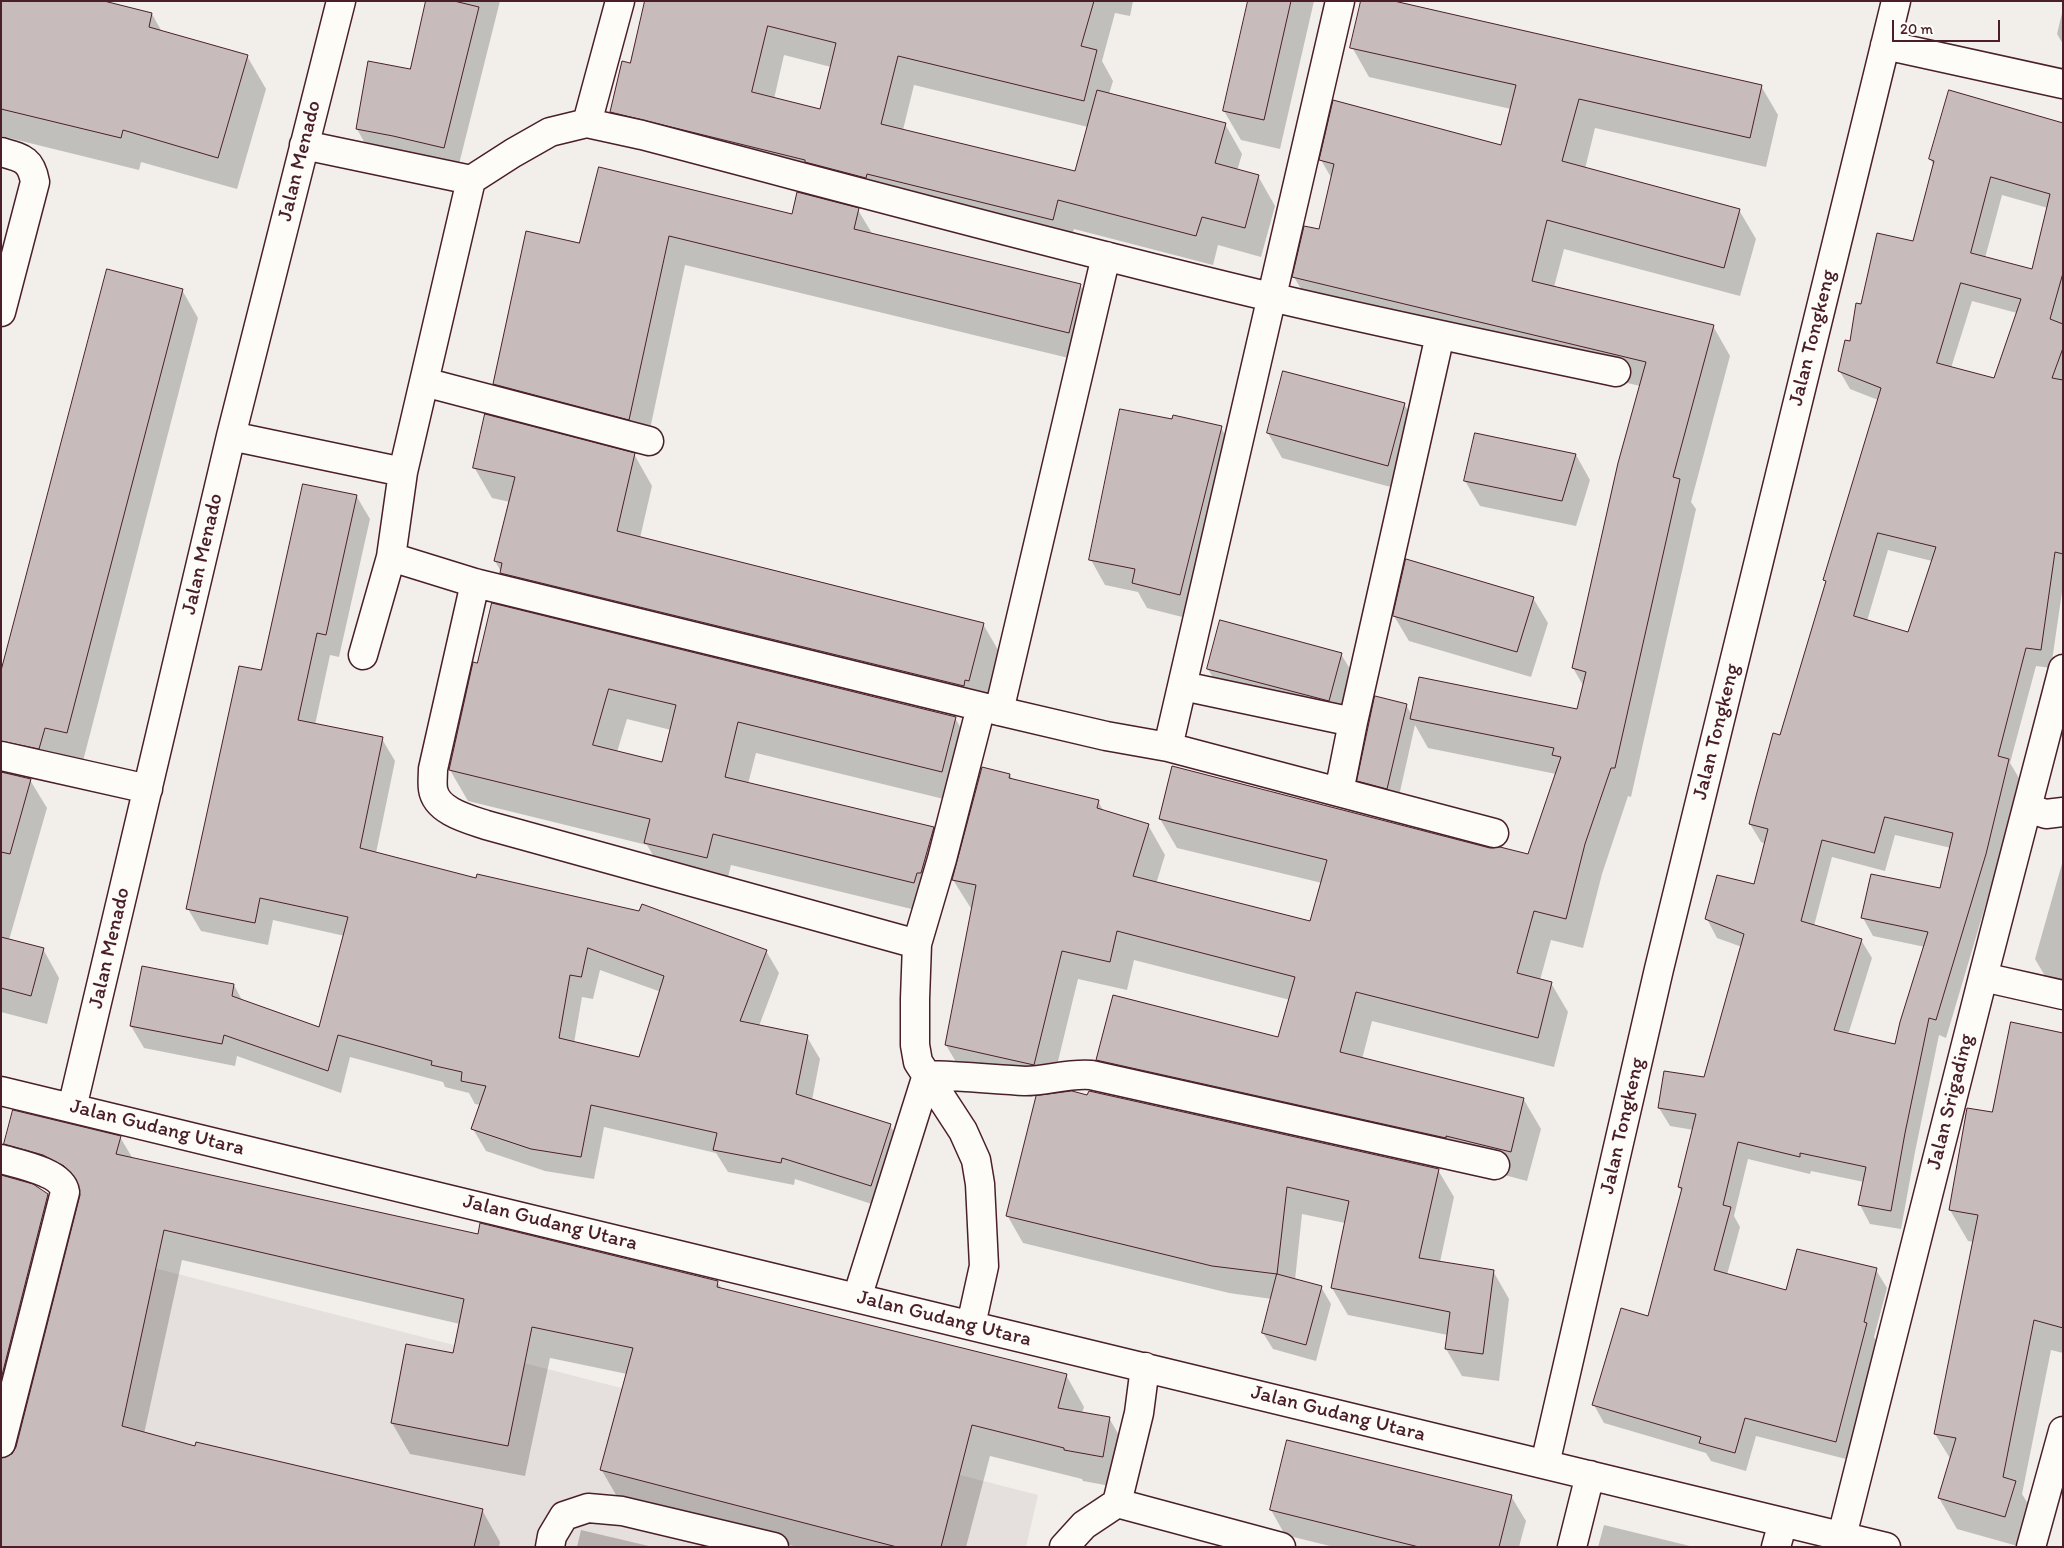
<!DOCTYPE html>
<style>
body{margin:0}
#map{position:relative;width:2064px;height:1548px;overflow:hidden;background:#f2efeb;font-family:Itim,sans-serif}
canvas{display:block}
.frame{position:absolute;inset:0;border:2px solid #4a1f2b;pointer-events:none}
.scale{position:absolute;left:1892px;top:20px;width:108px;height:22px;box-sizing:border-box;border:2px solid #4a1f2b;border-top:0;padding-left:6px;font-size:15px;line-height:18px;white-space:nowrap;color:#4a1f2b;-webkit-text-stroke:4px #fdfcf7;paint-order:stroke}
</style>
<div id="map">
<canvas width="2064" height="1548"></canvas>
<div class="frame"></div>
<div class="scale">20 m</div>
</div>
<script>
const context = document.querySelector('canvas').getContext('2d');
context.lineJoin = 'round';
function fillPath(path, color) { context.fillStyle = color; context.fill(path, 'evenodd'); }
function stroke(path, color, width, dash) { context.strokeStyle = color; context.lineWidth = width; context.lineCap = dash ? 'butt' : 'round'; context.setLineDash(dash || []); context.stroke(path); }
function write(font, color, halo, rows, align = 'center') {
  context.font = font + ' Itim,sans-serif'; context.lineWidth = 4.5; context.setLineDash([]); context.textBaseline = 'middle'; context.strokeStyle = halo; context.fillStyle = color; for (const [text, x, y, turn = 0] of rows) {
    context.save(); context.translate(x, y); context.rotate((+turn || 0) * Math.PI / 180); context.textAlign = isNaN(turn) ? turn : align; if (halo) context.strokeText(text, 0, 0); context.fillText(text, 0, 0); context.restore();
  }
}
fillPath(new Path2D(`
 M 123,1260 L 1038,1495 L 1026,1547 L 48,1547 Z`), '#e5dfdd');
fillPath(new Path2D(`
 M 1,1 L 152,14 L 162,32 L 247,56 L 266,89 L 237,189 L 141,162 L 139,170 L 1,136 Z
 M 428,1 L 500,1 L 457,172 L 371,154 L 357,129 L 411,70 Z
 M 647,1 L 1133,1 L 1130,16 L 1115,13 L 1102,61 L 1113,81 L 1109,94 L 1225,124 L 1242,154 L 1237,171 L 1258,176 L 1275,206 L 1261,257 L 1218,245 L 1213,265 L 1074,229 L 1069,248 L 628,141 L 611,112 L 631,65 ZM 784,55 L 831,67 L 821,110 L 774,99 ZM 914,85 L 1088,127 L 1076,172 L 903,130 Z
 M 1249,1 L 1314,1 L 1280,149 L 1241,140 L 1224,111 Z
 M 2063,9 L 2063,44 L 2057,34 Z
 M 1352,47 L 1761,86 L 1778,115 L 1766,167 L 1595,128 L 1585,169 L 1739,210 L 1756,239 L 1740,296 L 1564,249 L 1554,287 L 1713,326 L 1730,356 L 1691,502 L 1696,509 L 1631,797 L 1628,796 L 1602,874 L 1583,948 L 1551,940 L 1540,980 L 1551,983 L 1568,1012 L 1554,1067 L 1372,1021 L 1362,1059 L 1524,1100 L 1541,1129 L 1527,1181 L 1463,1164 L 1115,1089 L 1098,1060 L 1279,1038 L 1290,1000 L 1134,960 L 1127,990 L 1078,979 L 1050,1094 L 963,1074 L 946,1045 L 972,910 L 953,880 L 1010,775 L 1013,781 L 1098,801 L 1104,812 L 1148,825 L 1165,855 L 1156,884 L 1311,923 L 1322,883 L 1177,848 L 1160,819 L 1490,849 L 1529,855 L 1556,774 L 1428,748 L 1415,725 L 1397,805 L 1368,797 L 1359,781 L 1406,705 L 1412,715 L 1578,711 L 1584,687 L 1573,668 L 1640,386 L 1311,306 L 1294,277 L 1320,231 L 1332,179 L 1321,160 L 1502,146 L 1511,109 L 1369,77 Z
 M 2063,128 L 2063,585 L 2051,668 L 2036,666 L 2010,763 L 2019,778 L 1995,873 L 1946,1038 L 1939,1035 L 1915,1152 L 1901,1229 L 1870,1224 L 1860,1205 L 1864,1182 L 1811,1171 L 1810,1174 L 1748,1159 L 1734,1216 L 1740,1227 L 1727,1275 L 1787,1292 L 1876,1270 L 1887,1288 L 1874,1337 L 1877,1342 L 1846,1459 L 1756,1436 L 1746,1471 L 1711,1461 L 1706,1453 L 1604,1423 L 1594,1405 L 1649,1318 L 1682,1192 L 1679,1187 L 1694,1130 L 1670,1126 L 1659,1108 L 1705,1078 L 1742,947 L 1717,938 L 1707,919 L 1755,886 L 1766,844 L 1761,842 L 1750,824 L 1781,736 L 1827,583 L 1825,580 L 1878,400 L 1850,389 L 1839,370 L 1851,343 L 1862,305 L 1914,243 L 1934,166 L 1930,159 ZM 2002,195 L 2048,208 L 2033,271 L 1985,258 ZM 1972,301 L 2017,313 L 1994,380 L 1951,368 ZM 1888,550 L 1932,561 L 1909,633 L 1867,621 ZM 1895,835 L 1951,848 L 1940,889 L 1863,918 L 1873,936 L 1925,947 L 1896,1045 L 1848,1035 L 1872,958 L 1861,940 L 1814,926 L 1832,857 L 1885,871 Z
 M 858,210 L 873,235 L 1080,285 L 1097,314 L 1085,362 L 685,265 L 646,448 L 511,413 L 495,384 L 580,244 L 793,215 Z
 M 182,290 L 198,318 L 83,761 L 13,769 L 5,774 L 30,780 L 47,808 L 9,940 L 43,949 L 59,978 L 47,1024 L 1,1012 L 1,676 Z
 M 1404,404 L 1419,429 L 1402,490 L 1282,458 L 1268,433 Z
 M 1221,428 L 1236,453 L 1194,620 L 1147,608 L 1138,592 L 1105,585 L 1091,560 Z
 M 634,454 L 652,486 L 640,538 L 983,624 L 1001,655 L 987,711 L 519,604 L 495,561 L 510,502 L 492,498 L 474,467 Z
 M 1576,455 L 1590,480 L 1576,526 L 1480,506 L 1465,481 Z
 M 357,497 L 370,519 L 339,657 L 330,655 L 315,725 L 382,739 L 395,761 L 376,853 L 766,951 L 779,973 L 759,1026 L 807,1037 L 820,1059 L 812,1100 L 890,1125 L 903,1148 L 884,1208 L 795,1179 L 794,1185 L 728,1172 L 716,1153 L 604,1127 L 594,1179 L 545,1171 L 486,1151 L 473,1129 L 481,1105 L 475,1104 L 469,1093 L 445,1087 L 443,1082 L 350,1057 L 341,1093 L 237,1056 L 235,1066 L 144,1048 L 131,1026 L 234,985 L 243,1002 L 320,1028 L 345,936 L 273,920 L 268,945 L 201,931 L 188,909 L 262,672 ZM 600,970 L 661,992 L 640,1058 L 574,1043 L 582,997 L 593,999 Z
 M 1533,598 L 1548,623 L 1531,677 L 1409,641 L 1394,616 Z
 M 1341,654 L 1356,679 L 1343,725 L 1222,694 L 1208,669 Z
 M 474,664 L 955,718 L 973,749 L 960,803 L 756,753 L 748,784 L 933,828 L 951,860 L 932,914 L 731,865 L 725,889 L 664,874 L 647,845 L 468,801 L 450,770 ZM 627,719 L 671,730 L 663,763 L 617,752 Z
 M 2063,860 L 2063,990 L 2051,986 L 2035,959 Z
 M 2063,1034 L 2063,1353 L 2051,1350 L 2022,1494 L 2033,1512 L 2021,1547 L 1957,1529 L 1939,1498 L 1951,1460 L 1935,1434 L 1974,1242 L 1968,1241 L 1950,1210 L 1993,1113 Z
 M 120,1137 L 133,1159 L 479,1236 L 717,1282 L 722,1289 L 1066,1375 L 1084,1407 L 1082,1413 L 1109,1418 L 1127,1449 L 1121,1488 L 1083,1481 L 1082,1479 L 990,1456 L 966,1547 L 797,1547 L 619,1500 L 601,1469 L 627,1374 L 550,1358 L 525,1476 L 410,1454 L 392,1423 L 454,1354 L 460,1324 L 182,1260 L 144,1434 L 196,1447 L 482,1510 L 500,1542 L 499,1547 L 1,1547 L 1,1177 L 47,1194 L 66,1226 L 6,1459 L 13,1454 L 17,1447 L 81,1196 L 62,1186 L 24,1175 L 6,1144 Z
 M 1438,1170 L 1454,1197 L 1440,1262 L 1493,1271 L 1509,1299 L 1499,1381 L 1462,1376 L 1446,1349 L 1448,1335 L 1348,1315 L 1332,1288 L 1345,1223 L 1302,1214 L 1295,1280 L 1321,1287 L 1331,1304 L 1316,1361 L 1273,1349 L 1263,1333 L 1272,1299 L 1229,1293 L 1023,1243 L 1007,1215 Z
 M 1511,1496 L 1526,1521 L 1519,1547 L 1334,1547 L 1285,1535 L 1271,1510 Z
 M 1604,1525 L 1694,1547 L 1598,1547 Z
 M 581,1530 L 653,1547 L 577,1547 Z`), '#0003');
const building = new Path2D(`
 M 1,1 L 104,1 L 152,13 L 149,27 L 248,55 L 218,158 L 123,130 L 121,138 L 1,109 Z
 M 426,1 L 454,1 L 479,7 L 444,148 L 393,136 L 356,129 L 368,61 L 410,69 Z
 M 645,1 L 1094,1 L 1081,46 L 1097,50 L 1084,101 L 898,56 L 881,124 L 1075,171 L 1097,90 L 1226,123 L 1215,163 L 1259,175 L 1245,228 L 1202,217 L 1196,236 L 1058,200 L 1053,220 L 867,174 L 866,178 L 805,162 L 805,160 L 610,112 L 622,61 L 630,63 ZM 768,26 L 836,43 L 820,109 L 752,92 Z
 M 1248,1 L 1291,1 L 1264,120 L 1223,111 Z
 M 1361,1 L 1394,1 L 1762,85 L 1750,138 L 1579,99 L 1562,161 L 1740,209 L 1724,268 L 1547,220 L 1532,281 L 1714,325 L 1673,477 L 1680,479 L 1615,768 L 1611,768 L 1585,844 L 1566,919 L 1534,911 L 1517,973 L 1552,982 L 1538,1038 L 1356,992 L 1340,1052 L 1524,1098 L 1511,1152 L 1446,1136 L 1446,1138 L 1096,1060 L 1113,995 L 1278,1037 L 1295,977 L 1117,931 L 1110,962 L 1062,951 L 1034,1065 L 945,1045 L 976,885 L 952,880 L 982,767 L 1010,774 L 1009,778 L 1099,800 L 1097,808 L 1149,824 L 1133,876 L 1310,921 L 1327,860 L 1159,819 L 1172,766 L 1490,848 L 1500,847 L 1528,854 L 1561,757 L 1552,755 L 1554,748 L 1410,719 L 1419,677 L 1577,709 L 1586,672 L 1572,668 L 1618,463 L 1646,362 L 1292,277 L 1304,226 L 1319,229 L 1334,164 L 1319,160 L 1333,100 L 1501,145 L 1516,85 L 1350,48 Z
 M 1949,90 L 2063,123 L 2063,273 L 2050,319 L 2063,324 L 2063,348 L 2052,378 L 2063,380 L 2063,554 L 2055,552 L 2041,650 L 2026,648 L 1998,756 L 2009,759 L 1986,854 L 1936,1020 L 1929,1018 L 1905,1133 L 1891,1211 L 1858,1205 L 1866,1167 L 1800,1153 L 1800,1157 L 1738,1142 L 1723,1205 L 1731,1207 L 1714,1270 L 1786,1290 L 1797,1249 L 1877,1268 L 1864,1322 L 1867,1323 L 1836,1442 L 1745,1418 L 1735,1453 L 1699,1443 L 1701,1437 L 1592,1405 L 1621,1308 L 1648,1316 L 1682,1188 L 1678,1187 L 1696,1114 L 1658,1108 L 1664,1071 L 1704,1077 L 1744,934 L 1705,919 L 1717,875 L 1754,884 L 1768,829 L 1749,824 L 1756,796 L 1773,733 L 1780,735 L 1826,581 L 1823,580 L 1881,388 L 1838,371 L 1845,340 L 1850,341 L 1856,303 L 1861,304 L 1877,233 L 1913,241 L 1934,161 L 1929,159 ZM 1991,177 L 2050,194 L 2032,269 L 1971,253 ZM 1961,283 L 2021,299 L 1994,378 L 1937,363 ZM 1878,533 L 1936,547 L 1908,632 L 1854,616 ZM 1885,817 L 1953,833 L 1940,888 L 1871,874 L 1861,918 L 1928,932 L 1900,1022 L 1895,1044 L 1834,1030 L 1862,939 L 1801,921 L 1822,840 L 1874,853 Z
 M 599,167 L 792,214 L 797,192 L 859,208 L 854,229 L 1081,284 L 1069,333 L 669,236 L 629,420 L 493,384 L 526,231 L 579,243 Z
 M 107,269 L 183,289 L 67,733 L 45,728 L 39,749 L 1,741 L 1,671 Z
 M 1283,371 L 1405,403 L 1388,466 L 1267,433 Z
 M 1120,409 L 1172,419 L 1173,415 L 1222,426 L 1180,595 L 1132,583 L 1135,569 L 1089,560 Z
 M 485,414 L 635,453 L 617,531 L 984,623 L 969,681 L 965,680 L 964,686 L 500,573 L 502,563 L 494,561 L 515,477 L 473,468 Z
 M 1475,433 L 1576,454 L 1562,501 L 1464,481 Z
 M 303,484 L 357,495 L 326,635 L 317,633 L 298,720 L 383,737 L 360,848 L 476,878 L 477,874 L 639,911 L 642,904 L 767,950 L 740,1021 L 808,1035 L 796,1094 L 891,1124 L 871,1186 L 782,1158 L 781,1163 L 713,1150 L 717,1133 L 591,1105 L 581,1157 L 531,1149 L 471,1129 L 486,1086 L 461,1081 L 462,1072 L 431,1065 L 432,1061 L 338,1035 L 328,1071 L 224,1035 L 222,1044 L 130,1026 L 142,966 L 234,984 L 232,996 L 319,1027 L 348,917 L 260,898 L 255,923 L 186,909 L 239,666 L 261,670 ZM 588,948 L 664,976 L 639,1057 L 559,1038 L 570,975 L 581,977 Z
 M 1406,559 L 1534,597 L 1517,652 L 1393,616 Z
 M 492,603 L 956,717 L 942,772 L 738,722 L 725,777 L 934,827 L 921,873 L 917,873 L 914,883 L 713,834 L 707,858 L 644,843 L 650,819 L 449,770 L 473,662 L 477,663 ZM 609,689 L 676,705 L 662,762 L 593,745 Z
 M 1220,620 L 1342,653 L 1329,701 L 1207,669 Z
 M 1375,696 L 1407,704 L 1387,789 L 1357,781 Z
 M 1,772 L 31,779 L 10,854 L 1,852 Z
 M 1,937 L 44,948 L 31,996 L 1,988 Z
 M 2011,1022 L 2063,1033 L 2063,1328 L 2034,1320 L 2003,1477 L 2016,1481 L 2005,1517 L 1938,1498 L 1956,1438 L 1934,1434 L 1978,1215 L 1949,1210 L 1967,1108 L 1992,1112 Z
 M 1072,1091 L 1087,1095 L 1089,1091 L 1439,1169 L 1419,1258 L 1494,1270 L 1483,1354 L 1445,1349 L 1450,1312 L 1331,1288 L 1349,1201 L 1287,1187 L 1277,1274 L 1212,1266 L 1006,1216 L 1036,1096 Z
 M 13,1110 L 121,1136 L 116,1154 L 478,1234 L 480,1223 L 718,1281 L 717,1287 L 1067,1374 L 1058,1408 L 1110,1417 L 1103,1457 L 1064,1450 L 1064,1448 L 972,1425 L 941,1547 L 897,1547 L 600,1470 L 633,1348 L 532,1327 L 508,1446 L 391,1423 L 406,1344 L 453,1353 L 464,1299 L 164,1230 L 122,1426 L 195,1446 L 196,1442 L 483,1509 L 474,1547 L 1,1547 L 1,1458 L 12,1454 L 16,1447 L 80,1195 L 76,1179 L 64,1166 L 43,1155 L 4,1144 Z
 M 1,1175 L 33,1184 L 48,1194 L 1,1379 Z
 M 1277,1274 L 1322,1286 L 1306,1345 L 1262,1333 Z
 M 1287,1440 L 1512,1495 L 1499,1547 L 1419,1547 L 1270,1510 Z`);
fillPath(building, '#c8bbbb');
stroke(building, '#4a1f2b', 1);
const minor = new Path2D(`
 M 1885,45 L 2063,84
 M 587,123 L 620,1
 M 304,145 L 471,180 L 513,153 L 550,132 L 587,123 L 642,135 C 852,190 1061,247 1271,297 C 1386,324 1501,348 1616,372
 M 1,152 C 22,158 31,159 35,182 L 1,312
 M 424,382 L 649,441
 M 231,436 L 403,472
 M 391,557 L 475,583 L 999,711 L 1106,736 L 1168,747 L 1340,1
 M 475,583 L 433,769 C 433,775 432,783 433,789 C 436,811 468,819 486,825 L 917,944
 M 363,655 L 391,557 L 403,472 L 471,180
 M 1183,686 L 1353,722
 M 999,711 L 1106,256
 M 1168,747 L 1494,833
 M 1,756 L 148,789
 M 1339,792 L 1353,722 L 1440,335
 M 2027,808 L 2046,814 L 2063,812
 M 1983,977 L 2063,995
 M 1,1091 L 1886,1547
 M 72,1108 L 231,436 L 341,1
 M 1,1159 C 18,1164 62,1172 65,1192 L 1,1443
 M 857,1298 L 927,1075 C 959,1076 992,1079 1025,1081 C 1047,1081 1068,1073 1091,1075 L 1495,1165
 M 971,1325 L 984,1266 L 980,1184 L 976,1160 L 963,1131 L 918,1062 L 915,1045 L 915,999 L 917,944 L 942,859 L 981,707
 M 1145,1367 L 1139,1413 L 1117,1503 L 1281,1547
 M 1545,1464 L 1659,969 L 1896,1
 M 1842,1536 L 1983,977 L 2063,669
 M 550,1547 L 552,1536 L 564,1516 L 588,1508 L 622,1511 L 774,1547
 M 1064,1547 L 1084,1525 L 1117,1503
 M 1572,1547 L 1590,1475
 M 1776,1547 L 1783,1522
 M 2031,1547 L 2063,1431`);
stroke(minor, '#4a1f2b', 31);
stroke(minor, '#fdfcf7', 28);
write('21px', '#4a1f2b', '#fdfcf7', [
 ["Jalan Menado",300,161,-76],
 ["Jalan Tongkeng",1813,338,-76],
 ["Jalan Menado",203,554,-77],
 ["Jalan Tongkeng",1717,732,-76],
 ["Jalan Menado",110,948,-77],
 ["Jalan Srigading",1951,1102,-76],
 ["Jalan Tongkeng",1623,1126,-77],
 ["Jalan Gudang Utara",157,1128,14],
 ["Jalan Gudang Utara",550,1223,14],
 ["Jalan Gudang Utara",944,1319,14],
 ["Jalan Gudang Utara",1338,1414,14]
]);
</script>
